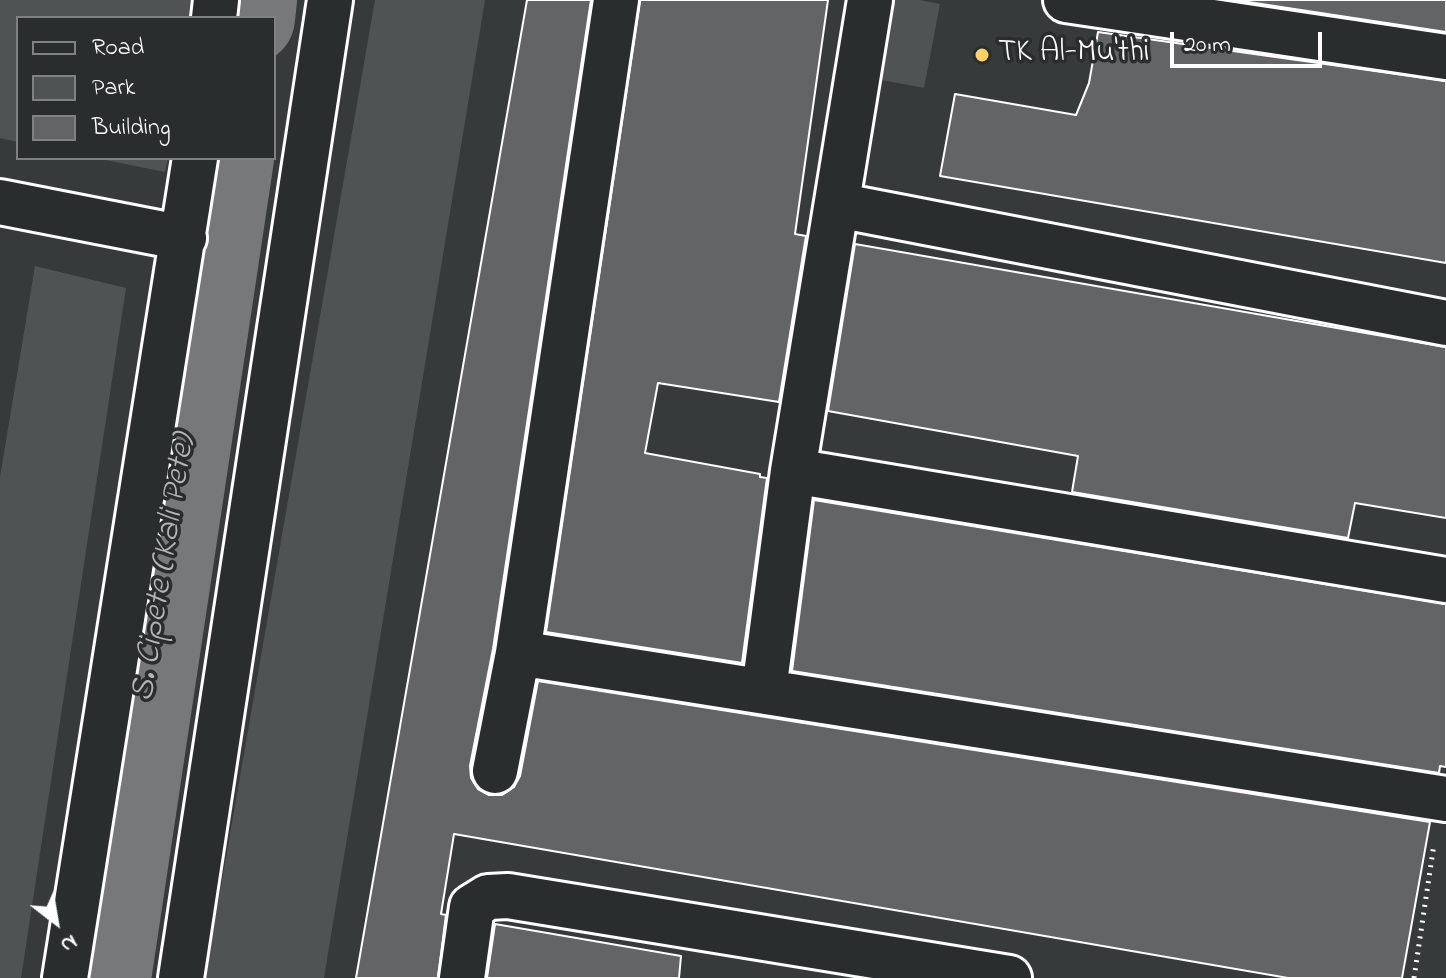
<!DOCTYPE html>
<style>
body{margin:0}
#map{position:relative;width:1446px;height:978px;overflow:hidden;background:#373a3b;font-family:"Indie Flower",sans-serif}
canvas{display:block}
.legend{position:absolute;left:16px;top:16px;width:260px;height:144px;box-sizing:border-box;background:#2a2d2e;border:2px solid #7f8182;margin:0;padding:10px 14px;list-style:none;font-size:24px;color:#fff}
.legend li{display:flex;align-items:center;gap:16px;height:40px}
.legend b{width:40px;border:2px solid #7f8182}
.north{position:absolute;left:16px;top:882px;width:80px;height:80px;-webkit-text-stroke:6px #2a2d2e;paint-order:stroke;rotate:149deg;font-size:22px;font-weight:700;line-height:32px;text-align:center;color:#fff}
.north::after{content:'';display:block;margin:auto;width:28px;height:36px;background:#fff;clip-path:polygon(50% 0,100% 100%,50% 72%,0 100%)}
.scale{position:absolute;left:1170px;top:32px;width:152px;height:36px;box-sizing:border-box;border:4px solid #fff;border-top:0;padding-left:10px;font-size:24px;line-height:28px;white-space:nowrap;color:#fff;-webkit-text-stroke:6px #2a2d2e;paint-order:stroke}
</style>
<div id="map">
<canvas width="1446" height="978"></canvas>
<ul class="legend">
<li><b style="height:10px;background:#2a2d2e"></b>Road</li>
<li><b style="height:22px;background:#505354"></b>Park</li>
<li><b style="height:22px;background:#636465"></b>Building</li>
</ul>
<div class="north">N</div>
<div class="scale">20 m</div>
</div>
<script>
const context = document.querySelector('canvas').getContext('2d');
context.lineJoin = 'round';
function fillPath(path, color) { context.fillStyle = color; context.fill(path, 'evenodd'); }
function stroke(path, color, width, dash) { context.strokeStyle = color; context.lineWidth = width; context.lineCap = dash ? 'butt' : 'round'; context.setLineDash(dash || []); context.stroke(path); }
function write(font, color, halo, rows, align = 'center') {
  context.font = font + ' "Indie Flower",sans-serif'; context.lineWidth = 7; context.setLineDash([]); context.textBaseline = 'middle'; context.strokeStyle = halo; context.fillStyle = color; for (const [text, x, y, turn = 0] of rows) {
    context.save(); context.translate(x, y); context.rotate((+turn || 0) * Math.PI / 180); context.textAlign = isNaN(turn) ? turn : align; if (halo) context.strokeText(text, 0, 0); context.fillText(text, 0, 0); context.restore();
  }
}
fillPath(new Path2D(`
 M 0,0 L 193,0 L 190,18 L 18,18 L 18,142 L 0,138 Z
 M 375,0 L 485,0 L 324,978 L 205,978 Z
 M 881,0 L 919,0 L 940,4 L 924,88 L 866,77 Z
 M 96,158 L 168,158 L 165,172 Z
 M 35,266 L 126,288 L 21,978 L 0,978 L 0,477 Z`), '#505354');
stroke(new Path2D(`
 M 249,18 L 251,0
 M 105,978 L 228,158`), '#767879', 92);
const building = new Path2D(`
 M 527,0 L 591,0 L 493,649 L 470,766 L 471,778 L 478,789 L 489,795 L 502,795 L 514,787 L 520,776 L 538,681 L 1430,822 L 1402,978 L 1288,978 L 454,834 L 441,914 L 446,915 L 438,978 L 356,978 Z
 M 640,0 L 828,0 L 795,234 L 806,236 L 779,402 L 658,383 L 645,453 L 760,474 L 760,477 L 767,478 L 742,663 L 546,632 Z
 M 1235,0 L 1446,0 L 1446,32 Z
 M 1098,32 L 1446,81 L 1446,263 L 940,176 L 955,94 L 1076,115 L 1089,83 Z
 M 855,244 L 1446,347 L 1446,518 L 1355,503 L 1348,538 L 1072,492 L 1078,456 L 828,411 Z
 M 814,500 L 1446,604 L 1446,767 L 1440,766 L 1439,773 L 792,671 Z
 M 495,924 L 681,956 L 679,978 L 487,978 Z`);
fillPath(building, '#636465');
stroke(building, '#fff', 2);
const street = new Path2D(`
 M 1066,0 L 1446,57
 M 214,18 L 216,0
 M 0,202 L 184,238
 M 837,205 L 1446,323
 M 793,471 L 1446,580
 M 518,653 L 1446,799
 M 764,690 L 793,471 L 870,0
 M 495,771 L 518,653 L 616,0
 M 65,978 L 195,158
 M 181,978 L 330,0
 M 462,978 L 472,907 L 488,897 L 508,896 L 1009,978`);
stroke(street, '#fff', 50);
stroke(new Path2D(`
 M 1414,978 L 1434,844`), '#fff', 5, [2, 6]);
stroke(street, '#2a2d2e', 44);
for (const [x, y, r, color] of [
 [982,55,8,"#ffd166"]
]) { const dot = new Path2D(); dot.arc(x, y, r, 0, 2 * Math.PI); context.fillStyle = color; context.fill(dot); stroke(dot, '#2a2d2e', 3); }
write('32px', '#fff', '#2a2d2e', [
 ["TK Al-Mu'thi",998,55]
], 'left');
write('italic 34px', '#b4b5b5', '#2a2d2e', [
 ["S. Cipete (Kali Pete)",166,568,-81]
]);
</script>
